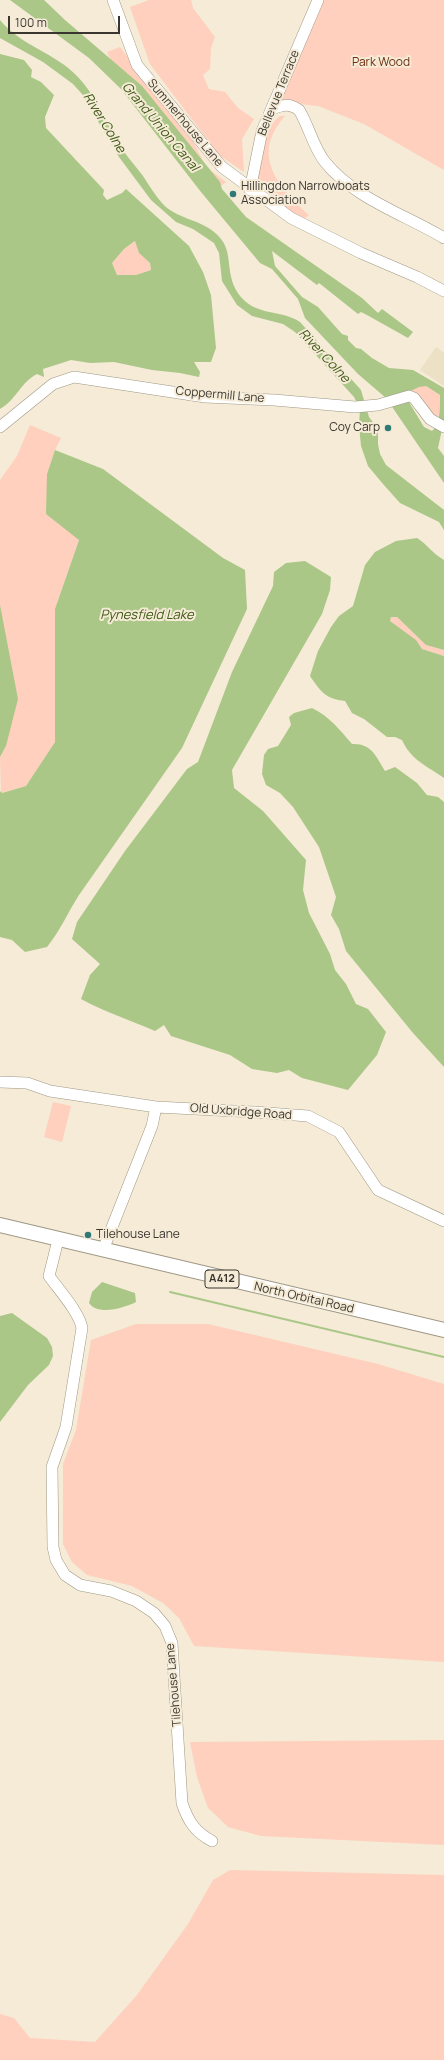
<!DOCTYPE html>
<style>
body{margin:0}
#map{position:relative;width:444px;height:2060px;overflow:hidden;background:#f5ebd7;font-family:Manrope,sans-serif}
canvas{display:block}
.scale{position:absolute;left:8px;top:16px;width:112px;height:18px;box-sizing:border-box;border:2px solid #3a362f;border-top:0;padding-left:5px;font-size:12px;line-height:14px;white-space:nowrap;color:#3a362f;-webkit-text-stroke:3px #f5ebd7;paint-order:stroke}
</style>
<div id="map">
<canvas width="444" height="2060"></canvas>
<div class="scale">100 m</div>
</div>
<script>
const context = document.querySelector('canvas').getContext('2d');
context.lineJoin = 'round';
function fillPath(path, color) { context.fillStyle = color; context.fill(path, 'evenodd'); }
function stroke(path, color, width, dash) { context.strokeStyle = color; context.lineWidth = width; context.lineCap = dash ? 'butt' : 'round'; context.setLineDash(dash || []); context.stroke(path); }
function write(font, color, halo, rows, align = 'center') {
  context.font = font + ' Manrope,sans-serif'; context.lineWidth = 4; context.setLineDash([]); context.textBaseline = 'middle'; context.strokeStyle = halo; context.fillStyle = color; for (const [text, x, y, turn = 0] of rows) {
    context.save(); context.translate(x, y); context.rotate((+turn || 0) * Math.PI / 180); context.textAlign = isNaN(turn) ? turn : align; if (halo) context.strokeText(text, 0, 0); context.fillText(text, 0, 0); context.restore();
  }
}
fillPath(new Path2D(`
 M 436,347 L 444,353 L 444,386 L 420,370 Z`), '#ece0c5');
fillPath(new Path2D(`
 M 149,0 L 191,0 L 193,8 L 215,37 L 211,48 L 210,69 L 203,75 L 209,89 L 225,92 L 238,108 L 254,119 L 242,139 L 244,172 L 219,155 L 150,64 L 130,7 Z
 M 315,0 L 444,0 L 444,170 L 364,124 L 318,106 L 274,101 Z
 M 120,47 L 194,143 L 206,167 L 226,182 L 221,186 L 195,170 L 116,72 L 107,52 Z
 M 280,116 L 285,116 C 250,155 278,187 309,215 L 305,218 C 289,211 256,194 257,175 C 258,166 261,156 263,148 C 266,136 270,123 280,116 Z
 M 136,241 L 139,253 L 150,263 L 151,270 L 136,275 L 117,275 L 112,263 L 124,249 Z
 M 419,386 L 426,386 L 440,395 L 440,410 L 437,420 L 409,392 Z
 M 30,425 L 61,438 L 55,450 L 47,474 L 79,540 L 55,609 L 55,742 L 26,786 L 1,793 L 0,757 L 6,746 L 0,605 L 0,480 L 17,456 Z
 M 391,617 L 397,617 L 426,645 L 444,650 L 444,656 L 422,649 L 415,640 L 390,621 Z
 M 53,1102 L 71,1106 L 62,1142 L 44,1137 Z
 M 136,1324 L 208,1324 L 378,1364 L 444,1384 L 444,1662 L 194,1646 L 179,1618 L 163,1603 L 132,1586 L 87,1575 L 72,1562 L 63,1544 L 63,1464 L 76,1430 L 91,1340 Z
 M 444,1740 L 444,1845 L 261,1836 L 228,1827 L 208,1808 L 197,1777 L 190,1742 Z
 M 230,1870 L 444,1875 L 444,2060 L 0,2060 L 0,2014 L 14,2018 L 30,2038 L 95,2042 L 137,1995 L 188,1924 L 213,1880 Z`), '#fed0bd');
fillPath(new Path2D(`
 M 10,0 L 44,0 L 65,20 L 142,86 L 220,182 L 222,189 L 246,217 L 362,298 L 378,313 L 382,309 L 413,332 L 408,338 L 367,315 L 361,312 L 358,314 L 319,283 L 317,285 L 272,251 L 275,266 L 302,297 L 318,307 L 342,334 L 348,336 L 348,340 L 356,348 L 361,349 L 372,358 L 389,368 L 413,370 L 444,388 L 444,420 L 438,448 L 444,456 L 444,483 L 386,398 L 358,374 L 305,318 L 298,299 L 272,269 L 260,263 L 201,192 L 121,89 L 89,58 ZM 426,386 L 440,395 C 440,405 441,423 432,431 L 424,427 L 404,394 L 419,387 Z
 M 0,20 C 21,46 56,53 78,77 C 95,95 104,118 116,139 C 123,152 134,164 143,176 C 149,185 155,195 162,203 C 178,221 206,219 221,239 C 235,256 222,281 246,302 C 262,315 284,311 300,322 L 361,390 L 369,417 L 378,429 L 378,444 L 380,454 L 386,465 L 444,510 L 444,530 L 439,522 L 400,503 L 383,484 L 368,466 L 361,446 L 359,426 L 360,409 L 354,397 L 295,332 L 283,324 L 252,316 L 237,305 L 222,281 L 219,253 L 214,243 L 193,229 L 176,222 L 151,200 L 119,157 L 82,94 L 73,84 L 43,62 L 0,38 Z
 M 0,54 L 24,60 L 32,70 L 31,77 L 41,82 L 54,95 L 45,117 L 46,128 L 104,190 L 103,195 L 107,200 L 122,193 L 126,189 L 189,246 L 203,272 L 211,295 L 216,348 L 211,362 L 194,362 L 200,372 L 199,377 L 180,373 L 152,370 L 114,362 L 90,363 L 71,360 L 43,369 L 44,377 L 37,374 C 22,381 15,401 0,409 ZM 135,241 L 139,253 L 150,263 L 151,270 L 136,275 L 117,275 L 112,263 L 124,249 Z
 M 55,450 L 103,469 L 223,558 L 245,570 L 247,609 L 182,748 L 79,895 C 68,912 60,931 47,947 L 25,952 L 12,940 L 0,937 L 0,791 L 2,793 L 26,786 L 55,742 L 55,609 L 79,540 L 46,514 L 47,474 Z
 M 417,538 C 428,545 433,554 444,560 L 444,650 L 426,645 L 397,617 L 391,617 L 390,621 L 416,640 L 422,649 L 444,656 L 444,778 C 427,766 411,760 402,740 L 395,737 L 387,737 L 364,719 L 352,713 L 345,701 C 326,699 321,692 310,676 L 318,651 L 331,627 L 339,616 L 353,606 L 365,565 L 375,552 L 396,541 Z
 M 305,561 L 331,577 L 330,590 L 322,614 L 232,770 L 234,788 L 263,811 L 306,860 L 303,890 L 309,913 L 330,954 L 335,970 L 346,984 L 356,1004 L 368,1009 L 386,1032 L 377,1055 L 348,1090 L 302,1078 L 289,1070 L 277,1073 L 252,1069 L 230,1055 L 171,1036 L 164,1025 L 155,1031 C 130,1020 105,1012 81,999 L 90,975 L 100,964 L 72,939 L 77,922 L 125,851 L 187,769 L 198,762 L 232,672 L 273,586 L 274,572 L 286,563 Z
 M 0,605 L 18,699 L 6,746 L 0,757 Z
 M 312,708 C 330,717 339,729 352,744 C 371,743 376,756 385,771 L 395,767 L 417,783 L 427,795 L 438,797 L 444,802 L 444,1067 L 413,1033 L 346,951 L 339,929 L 331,915 L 336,897 L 319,847 L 293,807 L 280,793 L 266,785 L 262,774 L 264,755 L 268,749 L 278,746 L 291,725 L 289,717 L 294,713 Z
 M 102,1282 L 135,1293 L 136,1302 C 124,1308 98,1316 89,1303 L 92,1292 Z
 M 12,1313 L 47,1338 L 52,1347 L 53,1356 L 49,1365 L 28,1385 L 0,1422 L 0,1316 Z`), '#aac787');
stroke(new Path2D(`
 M 170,1292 L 444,1357`), '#aac787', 2);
const minor = new Path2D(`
 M 113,0 L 137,65 L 222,167 L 291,218 L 361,253 L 417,277 L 444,291
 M 272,109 C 283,105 289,103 299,110 C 309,126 313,147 325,162 C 355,199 404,214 444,238
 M 250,190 L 262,131 L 318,0
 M 0,427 L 53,384 L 74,377 L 205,397 L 274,400 L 355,407 L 378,405 L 409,396 L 414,398 L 430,419 L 444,427
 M 0,1082 L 27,1083 L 50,1091 L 156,1107 L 254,1112 L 308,1116 L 339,1132 L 378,1190 L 444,1221
 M 58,1240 L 49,1276 C 59,1290 79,1312 82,1328 L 66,1427 L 52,1467 L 53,1547 L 56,1560 L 65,1575 L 80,1585 L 111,1591 L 136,1601 L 154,1613 L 165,1626 L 172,1643 L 173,1660 L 182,1803 C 188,1821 195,1832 212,1841
 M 103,1250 L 152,1126 L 156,1107`);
const major = new Path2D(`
 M 0,1225 L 444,1330`);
stroke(minor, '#9f9784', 12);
stroke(major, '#9f9784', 16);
stroke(minor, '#fff', 11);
stroke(major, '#fff', 14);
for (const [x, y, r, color] of [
 [233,194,4,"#307977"],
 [388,428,4,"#307977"],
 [88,1235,4,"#307977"]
]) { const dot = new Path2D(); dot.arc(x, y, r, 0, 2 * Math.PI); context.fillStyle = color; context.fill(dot); stroke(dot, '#f5ebd7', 1.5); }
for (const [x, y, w] of [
 [222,1279,34]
]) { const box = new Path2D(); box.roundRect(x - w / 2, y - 9, w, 18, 3); context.fillStyle = '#f5ebd7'; context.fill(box); stroke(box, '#3a362f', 1); }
write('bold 11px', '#3a362f', null, [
 ["A412",222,1279]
]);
write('12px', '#6d2f10', '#f5ebd7', [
 ["Park Wood",381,63]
]);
write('12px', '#3a362f', '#f5ebd7', [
 ["Bellevue Terrace",279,93,-68],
 ["Summerhouse Lane",185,123,50],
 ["Coppermill Lane",220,395,5],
 ["Old Uxbridge Road",241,1112,4],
 ["North Orbital Road",304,1298,13],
 ["Tilehouse Lane",174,1685,-95]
]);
write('12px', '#3a362f', '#f5ebd7', [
 ["Hillingdon Narrowboats",241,187],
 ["Association",241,201],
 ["Coy Carp",380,428,"right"],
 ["Tilehouse Lane",96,1235]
], 'left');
write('italic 13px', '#405a17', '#f5ebd7', [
 ["River Colne",104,123,58],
 ["Grand Union Canal",160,127,50],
 ["River Colne",324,356,47],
 ["Pynesfield Lake",147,615]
]);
</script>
